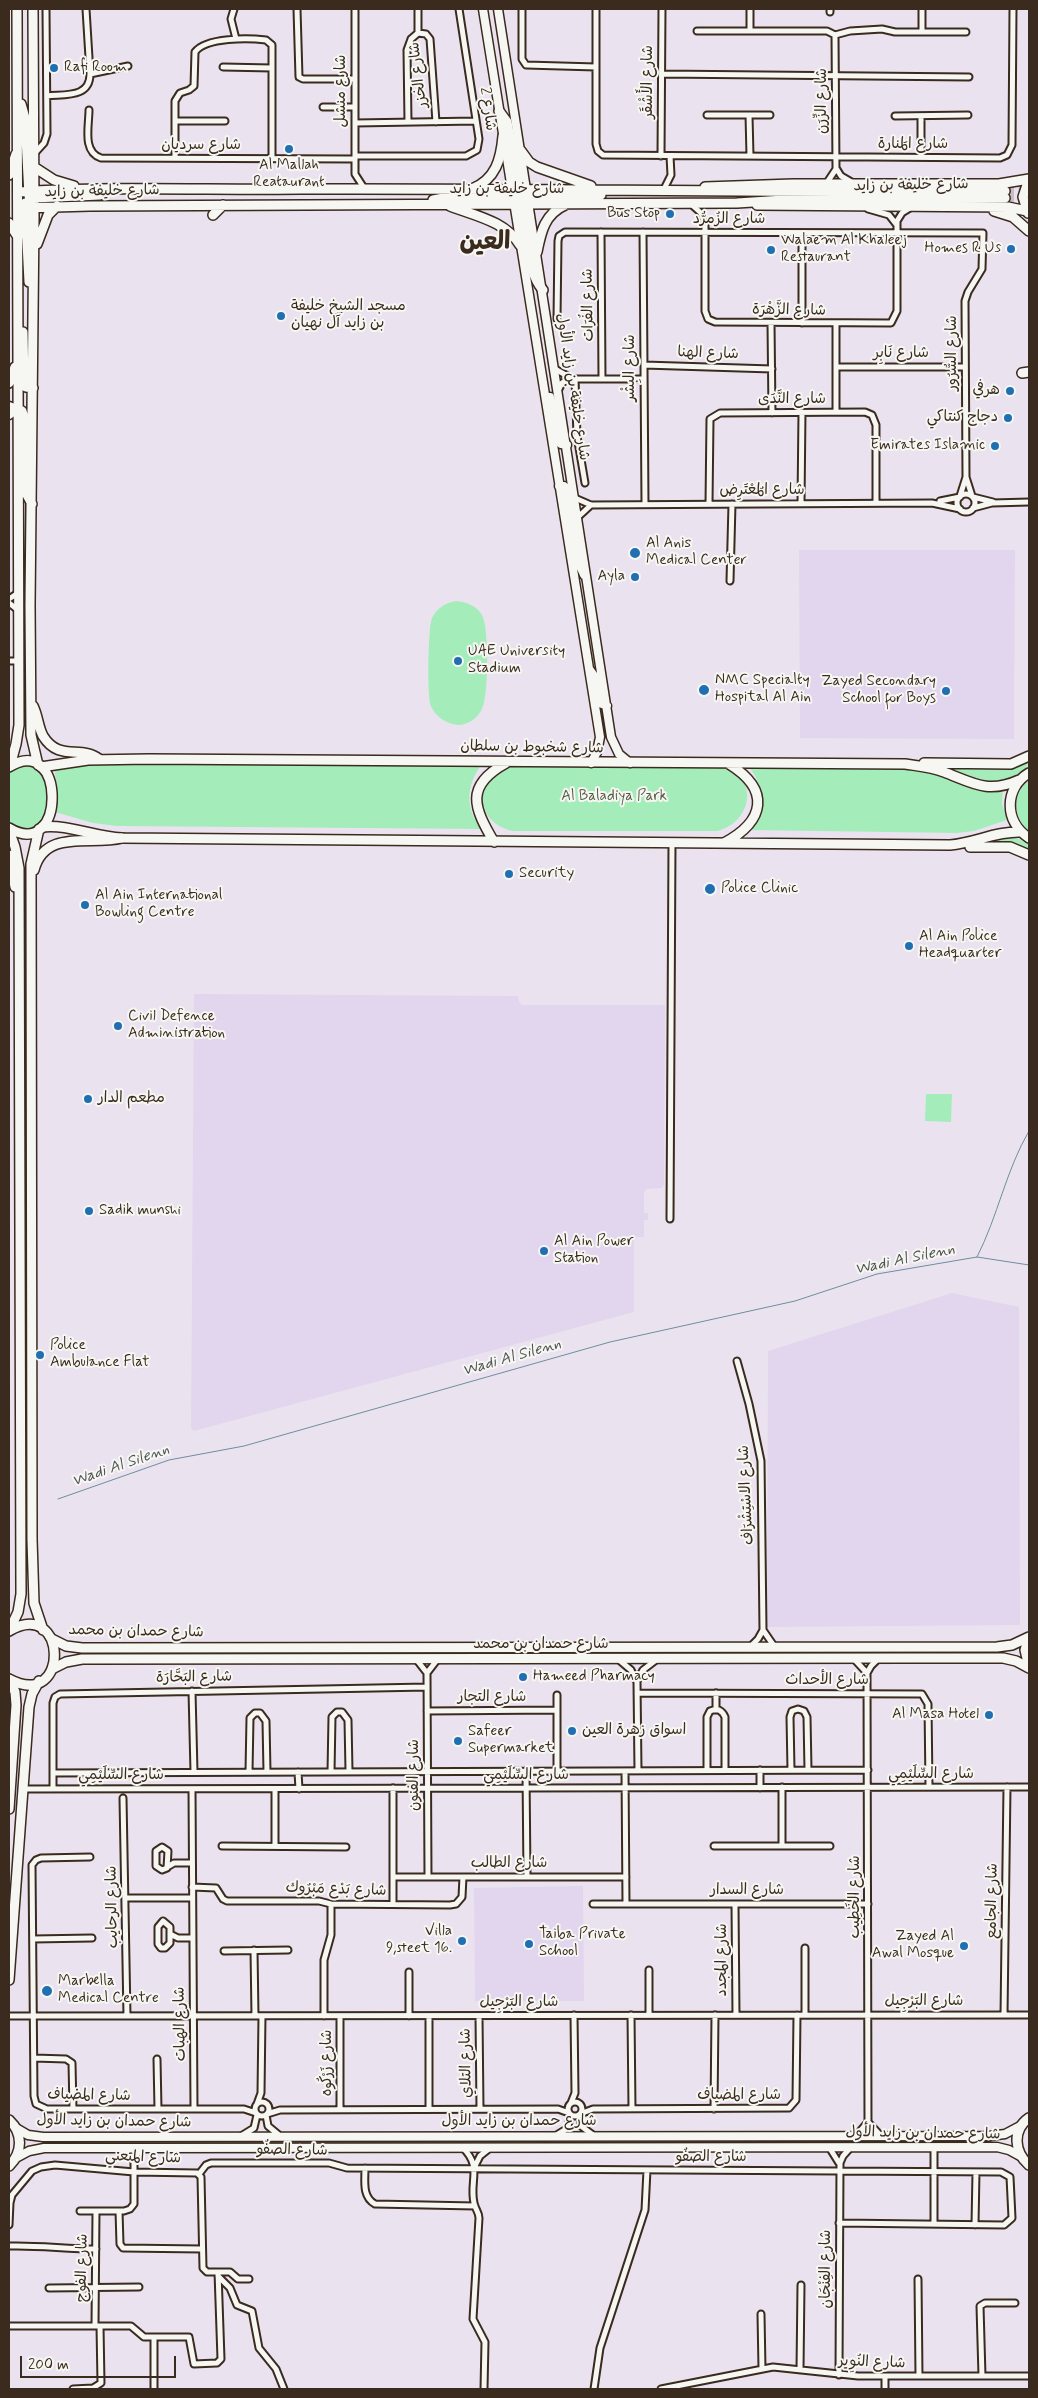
<!DOCTYPE html>
<meta charset="utf-8">
<style>
body{margin:0}
#map{position:relative;width:1038px;height:2398px;overflow:hidden;background:#eae3ef;font-family:Mynerve,sans-serif}
canvas{display:block}
.frame{position:absolute;inset:0;border:10px solid #3b2a1e;pointer-events:none}
.scale{position:absolute;left:20px;top:2356px;width:156px;height:22px;box-sizing:border-box;border:2px solid #3b2a1e;border-top:0;padding-left:6px;font-size:15px;line-height:18px;white-space:nowrap;color:#3b2a1e;-webkit-text-stroke:4px #f6f6f2;paint-order:stroke}
</style>
<div id="map">
<canvas width="1038" height="2398"></canvas>
<div class="frame"></div>
<div class="scale">200 m</div>
</div>
<script>
const context = document.querySelector('canvas').getContext('2d');
context.lineJoin = 'round';
function fillPath(path, color) { context.fillStyle = color; context.fill(path, 'evenodd'); }
function stroke(path, color, width, dash) { context.strokeStyle = color; context.lineWidth = width; context.lineCap = dash ? 'butt' : 'round'; context.setLineDash(dash || []); context.stroke(path); }
function write(font, color, halo, rows, align = 'center') {
  context.font = font + ' Mynerve,"Playpen Sans Arabic",sans-serif'; context.lineWidth = 4; context.setLineDash([]); context.textBaseline = 'middle'; context.strokeStyle = halo; context.fillStyle = color; for (const [text, x, y, turn = 0] of rows) {
    context.save(); context.translate(x, y); context.rotate((+turn || 0) * Math.PI / 180); context.textAlign = isNaN(turn) ? turn : align; if (halo) context.strokeText(text, 0, 0); context.fillText(text, 0, 0); context.restore();
  }
}
fillPath(new Path2D(`
 M 799,550 L 1015,550 L 1014,739 L 800,738 Z
 M 194,994 L 518,996 L 519,1002 L 522,1005 L 665,1005 L 664,1185 L 662,1188 L 647,1189 L 644,1192 L 644,1213 L 648,1213 L 648,1220 L 644,1220 L 644,1237 L 637,1237 L 634,1240 L 634,1312 L 194,1431 L 191,1428 Z
 M 952,1293 L 1019,1307 L 1020,1625 L 767,1627 L 768,1351 Z
 M 583,1886 L 584,2001 L 475,2001 L 474,1888 Z`), '#e1d6ed');
fillPath(new Path2D(`
 M 456,601 C 466,602 476,605 482,615 C 489,627 489,696 482,709 C 478,718 468,725 458,725 C 446,724 435,716 431,706 C 427,696 428,627 432,618 C 437,608 445,603 456,601 Z
 M 82,761 L 481,765 C 466,786 465,808 481,829 L 117,826 L 93,823 L 55,812 L 57,788 L 54,766 Z
 M 1029,761 C 1028,766 1024,770 1019,773 C 996,789 974,779 951,769 L 1009,769 Z
 M 509,764 L 723,767 C 760,777 752,823 717,831 L 512,831 C 486,824 479,806 484,782 Z
 M 23,765 C 56,770 50,797 43,823 C 31,829 21,832 9,823 L 9,770 Z
 M 748,766 L 917,766 L 961,780 L 1003,785 L 1002,804 L 1007,820 L 974,831 L 957,833 L 747,830 C 757,805 768,789 748,766 Z
 M 1029,781 L 1029,832 C 1014,817 1010,795 1029,781 Z
 M 1009,837 L 1019,839 L 1029,845 L 1029,851 L 1011,843 L 990,843 Z
 M 9,961 L 10,961 L 9,1135 Z
 M 926,1094 L 952,1094 L 951,1122 L 925,1121 Z`), '#a4edbb');
stroke(new Path2D(`
 M 977,1257 C 998,1216 1006,1170 1029,1131
 M 58,1499 L 169,1460 L 244,1446 L 610,1342 L 795,1301 L 877,1274 L 977,1257 L 1029,1265`), '#6f8c9d', 1);
stroke(new Path2D(`
 M 1005,191 L 1029,191
 M 1005,198 L 1029,198`), '#c7bec5', 9, [9, 4.5]);
const minor = new Path2D(`
 M 234,9 L 231,19 L 236,39
 M 297,9 L 299,77 L 303,79 L 355,79
 M 355,9 L 355,174 L 364,188
 M 418,9 L 418,33
 M 522,9 L 522,59 L 526,65 L 596,67
 M 596,9 L 596,144 L 598,151 L 603,155 L 1000,158 L 1007,155 L 1012,145 L 1013,9
 M 922,9 L 922,32
 M 830,12 L 830,9
 M 697,31 L 827,31 L 835,35 L 850,31 L 882,29 L 895,32 L 966,32
 M 750,31 L 750,9
 M 418,33 L 426,34 L 430,39 L 436,122
 M 835,35 L 836,168 L 841,176 L 853,183
 M 223,67 L 272,68
 M 90,74 L 128,66
 M 662,74 L 969,77
 M 47,96 C 65,94 90,98 90,74 L 86,9
 M 323,107 L 355,107
 M 89,110 C 89,126 82,152 101,158 L 355,159
 M 707,115 L 770,115
 M 749,115 L 750,156
 M 895,116 L 968,115
 M 921,116 L 921,157
 M 175,121 L 225,121
 M 408,122 L 407,50 L 411,39 L 418,33
 M 355,123 L 476,121
 M 34,154 L 44,143 L 47,134 L 46,9
 M 355,156 L 466,156 L 477,150 L 479,139 L 459,9
 M 661,156 L 662,9
 M 175,158 L 175,101 L 180,93 L 189,90 L 194,86 L 195,52 C 206,37 249,38 266,40 L 272,45 L 272,159
 M 826,184 L 836,169
 M 664,189 L 671,175 L 670,156
 M 692,205 L 701,213 L 705,223 L 705,311 L 708,319 L 715,322 L 891,323 L 897,311 L 897,221 L 902,213 L 910,208
 M 868,209 L 889,215 L 896,224
 M 601,232 L 602,379
 M 643,232 L 645,504
 M 557,319 L 558,241 L 559,236 L 565,232 L 983,233 L 982,269 L 968,292 L 965,301 L 966,477 L 960,496
 M 771,323 L 772,413
 M 802,323 L 802,233
 M 836,324 L 836,412
 M 644,365 L 772,369
 M 836,367 L 965,367
 M 555,369 L 571,378
 M 575,379 L 577,436 L 585,483
 M 558,391 L 562,383 L 569,379 L 644,379
 M 966,477 L 972,496
 M957 503a9 9 0 1 1 18 0a9 9 0 1 1-18 0Z
 M 973,497 L 993,502
 M 575,498 L 591,505 L 932,503 L 960,509
 M 940,501 L 960,497
 M 801,503 L 802,412
 M 709,504 L 710,419 L 720,413 L 865,412 L 872,415 L 876,425 L 876,503
 M 973,508 L 992,503 L 1029,502
 M 578,517 L 591,505
 M 730,581 L 732,504
 M 9,599 L 18,593
 M 9,603 L 18,610
 M 9,661 L 19,661
 M 670,1219 L 672,843
 M 737,1361 L 749,1404 L 761,1461 L 763,1630 L 758,1639 L 751,1646
 M 763,1630 L 774,1646
 M 879,1658 L 871,1666 L 867,1673 L 868,2122 L 880,2135
 M 416,1659 L 427,1673 L 428,1877
 M 618,1659 L 631,1670 L 637,1682 L 638,1771
 M 854,1659 L 867,1673
 M 427,1673 L 437,1660
 M 637,1681 L 643,1670 L 656,1660
 M 192,1691 L 194,1772
 M 637,1693 L 922,1694 L 928,1704 L 929,1787
 M 716,1693 L 716,1710
 M 427,1711 L 557,1710
 M 707,1770 L 707,1717 L 710,1711 C 717,1708 722,1710 725,1717 L 725,1770
 M 760,1770 L 760,1788
 M 791,1770 L 790,1717 L 792,1711 L 798,1709 L 804,1711 L 807,1717 L 808,1770
 M 526,1771 L 527,1877
 M 557,1771 L 557,1695
 M 625,1771 L 626,1904
 M 249,1772 L 250,1718 L 255,1713 L 260,1713 L 266,1721 L 267,1772
 M 298,1772 L 299,1789
 M 331,1772 L 332,1717 L 337,1712 L 342,1712 L 348,1720 L 349,1771
 M 53,1773 L 868,1770
 M 393,1788 L 393,1904
 M 23,1789 L 1029,1787
 M 53,1789 L 53,1703 L 55,1697 L 60,1694 L 427,1687
 M 192,1789 L 194,2109
 M 123,1798 L 127,2016
 M 222,1846 L 346,1847
 M 275,1846 L 275,1789
 M 714,1846 L 830,1846
 M 782,1846 L 782,1787
 M 162,1847 L 168,1851 L 167,1868 L 162,1870 L 156,1866 L 156,1851 Z
 M 90,1857 L 41,1858 L 36,1860 L 32,1865 L 34,2096 L 36,2104 L 47,2109 L 244,2109 L 256,2113
 M 169,1866 L 174,1863 L 192,1863
 M 393,1877 L 626,1877
 M 192,1887 L 216,1888 L 223,1899 L 227,1901 L 319,1901 L 331,1904 L 450,1905 L 456,1904 L 462,1897 L 463,1877
 M 126,1898 L 192,1898
 M 593,1904 L 868,1904
 M 735,1904 L 736,2015
 M 163,1921 L 170,1927 L 170,1943 L 165,1948 L 161,1948 L 158,1944 L 158,1927 Z
 M 170,1934 L 178,1938 L 193,1938
 M 33,1939 L 92,1938
 M 805,1948 L 805,2015
 M 254,1950 L 255,2016
 M 224,1951 L 288,1950
 M 649,1970 L 649,2015
 M 409,1972 L 409,2016
 M 631,2015 L 632,2109
 M 1004,2015 L 1007,1787
 M 9,2016 L 1029,2015
 M 324,2016 L 324,1960 L 331,1935 L 331,1904
 M 429,2016 L 429,2109
 M 479,2016 L 480,2109
 M 34,2058 L 66,2059 L 72,2063 L 73,2109
 M 157,2059 L 158,2109
 M568 2109a7 7 0 1 1 14 0a7 7 0 1 1-14 0Z
 M255 2109a7 7 0 1 1 14 0a7 7 0 1 1-14 0Z
 M 571,2103 L 575,2093 L 574,2015
 M 257,2104 L 261,2093 L 262,2016
 M 340,2109 L 340,2016
 M 714,2109 L 715,2015
 M 267,2114 L 280,2110 L 558,2109 L 569,2113
 M 580,2114 L 593,2109 L 789,2108 L 796,2100 L 797,2015
 M 580,2114 L 581,2126 L 593,2135
 M 266,2115 L 268,2126 L 280,2136
 M 241,2136 L 254,2128 L 257,2115
 M 555,2136 L 568,2128 L 570,2114
 M 856,2136 L 868,2122
 M 462,2147 C 483,2167 469,2180 474,2203 C 475,2209 479,2212 479,2218 L 473,2319 L 485,2342 L 484,2389
 M 829,2147 L 839,2163
 M 934,2147 L 934,2224
 M 123,2148 L 134,2161
 M 475,2166 L 480,2156 L 490,2148
 M 365,2168 C 365,2181 362,2197 375,2204 L 475,2206
 M 199,2174 L 206,2165 L 211,2163 L 329,2163 L 347,2168 L 1001,2172 L 1010,2177 L 1012,2218 L 1004,2225 L 839,2223
 M 80,2211 L 124,2211 L 130,2209 L 134,2204 L 134,2161 L 137,2154 L 144,2148
 M 119,2211 L 120,2244 L 123,2248 L 202,2249
 M 9,2225 L 10,2203 L 12,2195 L 32,2171 L 41,2167 L 55,2165 L 134,2172 L 197,2173 L 201,2177 L 203,2268 L 207,2272 L 230,2272 L 238,2279 L 249,2279
 M 975,2225 L 976,2172
 M 9,2246 C 38,2245 66,2249 96,2249
 M 218,2276 L 230,2288 L 237,2305 L 252,2311 L 259,2348 L 276,2369 L 284,2389
 M 918,2279 L 919,2376
 M 49,2288 L 139,2287
 M 761,2314 L 762,2369
 M 9,2326 L 131,2326 L 144,2337 L 189,2337 L 194,2364 L 217,2363 L 221,2359 L 218,2272
 M 95,2326 L 96,2211
 M 800,2370 L 801,2285
 M 839,2375 L 840,2163 L 843,2156 L 851,2147
 M 885,2376 L 885,2389
 M 982,2376 L 980,2306 L 985,2303 L 1015,2303
 M 73,2389 L 93,2388 L 101,2383 L 100,2326
 M 154,2389 L 154,2338
 M 594,2389 L 600,2348 L 645,2210 L 647,2170
 M 661,2389 L 773,2367 L 858,2376 L 1029,2376`);
const secondary = new Path2D(`
 M 483,9 L 600,737 L 597,752 L 591,763
 M 498,9 L 611,737 L 619,754 L 630,763
 M 550,397 L 558,440 L 561,444 L 567,445
 M 9,406 L 17,409 L 9,415
 M 559,486 L 564,486 L 568,490 L 580,566 L 584,575
 M 590,670 L 595,677 L 600,703 L 607,706
 M 16,2128 L 28,2135 L 43,2137 L 989,2136 L 1005,2134 L 1022,2125
 M 16,2158 L 29,2151 L 44,2148 L 145,2148 L 997,2147 L 1009,2150 L 1020,2156`);
const primary = new Path2D(`
 M 705,187 L 793,184 L 999,184 L 1029,179
 M 757,205 L 1008,207 L 1027,211
 M 994,211 L 1013,217 L 1029,231
 M 1028,213 L 1023,197 L 1029,179
 M 1022,373 L 1029,372
 M 924,763 L 1011,764 L 1029,756
 M 41,767 L 88,760 L 149,759 L 905,764 C 918,766 932,767 944,772 C 973,783 988,794 1019,780
 M 1029,773 C 1004,788 1004,822 1029,838
 M 42,827 C 69,824 94,837 122,838 L 950,845 C 975,843 996,831 1021,832
 M 494,842 C 474,808 464,786 506,763
 M 724,843 C 765,821 771,790 729,764
 M 970,847 L 1010,847 L 1029,855
 M 1029,1637 L 1025,1650 L 1029,1667
 M 52,1639 L 66,1646 L 82,1648 L 997,1647 L 1012,1645 L 1029,1637
 M 52,1669 L 66,1662 L 82,1659 L 913,1658 L 1003,1658 L 1016,1661 L 1029,1668
 M 1029,2118 C 1012,2130 1014,2152 1029,2165`);
const trunk = new Path2D(`
 M 33,9 L 34,218 L 30,605 L 31,735 L 38,765
 M 21,104 L 25,118 L 29,196
 M 499,111 L 507,122 L 521,194
 M 521,151 L 529,162 L 537,167 L 591,186
 M 34,167 L 54,180 L 74,186
 M 9,175 L 16,154
 M 472,189 C 496,179 501,159 503,136
 M 511,189 C 533,217 522,268 543,290
 M 19,192 C 112,186 207,190 301,189 C 536,188 770,193 1005,191
 M 433,200 L 449,197 L 512,196 L 519,193
 M 29,201 L 34,198 L 100,195
 M 25,203 L 29,282
 M 516,203 L 529,198 L 601,195
 M 450,206 C 476,216 505,221 520,245
 M 19,208 L 90,206 L 737,203 L 784,200 L 1005,198
 M 213,215 L 223,205
 M 9,223 L 18,237
 M 37,244 L 48,215 L 57,206
 M 537,252 C 541,231 545,214 565,205
 M 23,332 L 24,382 L 26,387 L 33,388
 M 9,383 L 15,367
 M 17,409 L 22,411 L 24,418 L 26,493 L 32,504
 M 33,706 C 38,716 38,727 43,736 C 59,762 81,745 99,759
 M 10,766 L 16,744 L 19,725 L 17,9
 M 9,767 C 66,731 67,863 9,828
 M 39,829 L 31,864 L 32,1539 L 34,1603 L 43,1630
 M 9,830 L 15,847 L 19,868 L 21,1594 L 18,1612 L 9,1631
 M 9,855 L 15,887
 M 34,870 C 45,828 91,846 122,838
 M 9,1631 C 68,1596 71,1712 9,1679
 M 9,1809 L 16,1705 L 15,1692 L 9,1679
 M 9,1980 L 29,1707 L 32,1694 L 39,1681
 M 9,2120 C 23,2133 23,2152 9,2166`);
stroke(minor, '#3b2a1e', 9);
stroke(secondary, '#3b2a1e', 11);
stroke(primary, '#3b2a1e', 12);
stroke(trunk, '#3b2a1e', 12);
stroke(minor, '#f6f6f2', 5);
stroke(secondary, '#f6f6f2', 8);
stroke(primary, '#f6f6f2', 9);
stroke(trunk, '#f6f6f2', 9);
for (const [x, y, r, color] of [
 [54,68,5,"#1f6fb2"],
 [289,149,5,"#1f6fb2"],
 [670,214,5,"#1f6fb2"],
 [1011,249,5,"#1f6fb2"],
 [771,250,5,"#1f6fb2"],
 [281,316,5,"#1f6fb2"],
 [1010,391,5,"#1f6fb2"],
 [1008,418,5,"#1f6fb2"],
 [995,446,5,"#1f6fb2"],
 [635,553,6,"#1f6fb2"],
 [635,577,5,"#1f6fb2"],
 [458,661,5,"#1f6fb2"],
 [704,690,6,"#1f6fb2"],
 [946,691,5,"#1f6fb2"],
 [509,874,5,"#1f6fb2"],
 [710,889,6,"#1f6fb2"],
 [85,905,5,"#1f6fb2"],
 [909,946,5,"#1f6fb2"],
 [118,1026,5,"#1f6fb2"],
 [88,1099,5,"#1f6fb2"],
 [89,1211,5,"#1f6fb2"],
 [544,1251,5,"#1f6fb2"],
 [40,1355,5,"#1f6fb2"],
 [523,1677,5,"#1f6fb2"],
 [989,1715,5,"#1f6fb2"],
 [572,1731,5,"#1f6fb2"],
 [458,1741,5,"#1f6fb2"],
 [462,1941,5,"#1f6fb2"],
 [529,1944,5,"#1f6fb2"],
 [964,1946,5,"#1f6fb2"],
 [47,1991,6,"#1f6fb2"]
]) { const dot = new Path2D(); dot.arc(x, y, r, 0, 2 * Math.PI); context.fillStyle = color; context.fill(dot); stroke(dot, '#f6f6f2', 2); }
write('15px', '#3b2a1e', '#f6f6f2', [
 ["Rafi Room",64,68],
 ["Al Mallah",289,166,"center"],
 ["Reataurant",289,183,"center"],
 ["Bus Stop",660,214,"right"],
 ["Walaem Al Khaleej",781,241],
 ["Restaurant",781,258],
 ["Homes R Us",1001,249,"right"],
 ["مسجد الشيخ خليفة",291,307],
 ["بن زايد آل نهيان",291,324],
 ["هرفي",1000,391,"right"],
 ["دجاج كنتاكي",998,418,"right"],
 ["Emirates Islamic",985,446,"right"],
 ["Al Anis",646,544],
 ["Medical Center",646,561],
 ["Ayla",625,577,"right"],
 ["UAE University",468,652],
 ["Stadium",468,669],
 ["NMC Specialty",715,681],
 ["Hospital Al Ain",715,698],
 ["Zayed Secondary",936,682,"right"],
 ["School for Boys",936,699,"right"],
 ["Security",519,874],
 ["Police Clinic",721,889],
 ["Al Ain International",95,896],
 ["Bowling Centre",95,913],
 ["Al Ain Police",919,937],
 ["Headquarter",919,954],
 ["Civil Defence",128,1017],
 ["Administration",128,1034],
 ["مطعم الدار",98,1099],
 ["Sadik munshi",99,1211],
 ["Al Ain Power",554,1242],
 ["Station",554,1259],
 ["Police",50,1346],
 ["Ambulance Flat",50,1363],
 ["Hameed Pharmacy",533,1677],
 ["Al Masa Hotel",979,1715,"right"],
 ["اسواق زهرة العين",582,1731],
 ["Safeer",468,1732],
 ["Supermarket",468,1749],
 ["Villa",452,1932,"right"],
 ["9,steet 16.",452,1949,"right"],
 ["Taiba Private",539,1935],
 ["School",539,1952],
 ["Zayed Al",954,1937,"right"],
 ["Awal Mosque",954,1954,"right"],
 ["Marbella",58,1982],
 ["Medical Centre",58,1999]
], 'left');
write('15px', '#3b2a1e', '#f6f6f2', [
 ["شارع الخزر",419,75,-97],
 ["شارع الأَشْقَر",649,82,-90],
 ["شارع منشل",342,91,-90],
 ["شارع الزِّرَن",823,101,-90],
 ["شارع 2",487,109,82],
 ["شارع المَنارة",913,145],
 ["شارع سرديان",201,146],
 ["شارع خليفة بن زايد",911,186,-1],
 ["شارع خليفة بن زايد",507,190],
 ["شارع خليفة بن زايد",102,192,-1],
 ["شارع الزُمرُّد",729,220],
 ["شارع الفُرَات",589,305,-91],
 ["شارع الزَّهْرَة",789,311,1],
 ["شارع السُّرُور",953,353,-90],
 ["شارع الهنا",708,354,2],
 ["شارع نَابِر",901,354],
 ["شارع البِشْر",631,368,-90],
 ["شارع خليفة بن زايد الأول",572,387,81],
 ["شارع النَّدَى",792,400],
 ["شارع المُعْتَرِض",762,491],
 ["شارع شخبوط بن سلطان",532,748,1],
 ["شارع الاسْتِشْرَاف",747,1495,-93],
 ["شارع حمدان بن محمد",136,1632,1],
 ["شارع حمدان بن محمد",541,1645],
 ["شارع البَحَّارَة",194,1678,-1],
 ["شارع الأحداث",827,1681],
 ["شارع التجار",492,1698],
 ["شارع الفنون",415,1775,-90],
 ["شارع السِّلَيْمِي",931,1775],
 ["شارع السِّلَيْمِي",121,1776],
 ["شارع السِّلَيْمِي",526,1776],
 ["شارع الطالب",509,1864],
 ["شارع بَدْع مَبْرُوك",336,1890,2],
 ["شارع السدار",747,1891],
 ["شارع الخَطِيب",856,1897,-90],
 ["شارع الجامع",993,1901,-89],
 ["شارع الرحايب",113,1907,-91],
 ["شارع المجدد",723,1960,-90],
 ["شارع البَرْجِيل",924,2002],
 ["شارع البَرْجِيل",519,2003],
 ["شارع الهبات",181,2024,-91],
 ["شارع زَرْكُوه",328,2063,-90],
 ["شارع التلاي",467,2063,-91],
 ["شارع المضياف",89,2096,1],
 ["شارع المضياف",739,2096],
 ["شارع حمدان بن زايد الأول",114,2122,1],
 ["شارع حمدان بن زايد الأول",519,2122],
 ["شارع حمدان بن زايد الأول",923,2134,1],
 ["شارع الصفُو",292,2151,1],
 ["شارع المتعني",143,2158,2],
 ["شارع الصفُو",711,2158],
 ["شارع الفوج",83,2268,-89],
 ["شارع الفِنْجَان",827,2269,-90],
 ["شارع النُوِير",872,2363,2]
]);
write('15px', '#555b45', '#f6f6f2', [
 ["Al Baladiya Park",614,797]
]);
write('italic 16px', '#505353', '#f6f6f2', [
 ["Wadi Al Silenn",905,1260,-12],
 ["Wadi Al Silenn",512,1358,-16],
 ["Wadi Al Silenn",121,1466,-19]
]);
write('bold 25px', '#3b2a1e', '#f6f6f2', [
 ["العين",485,244]
]);
</script>
